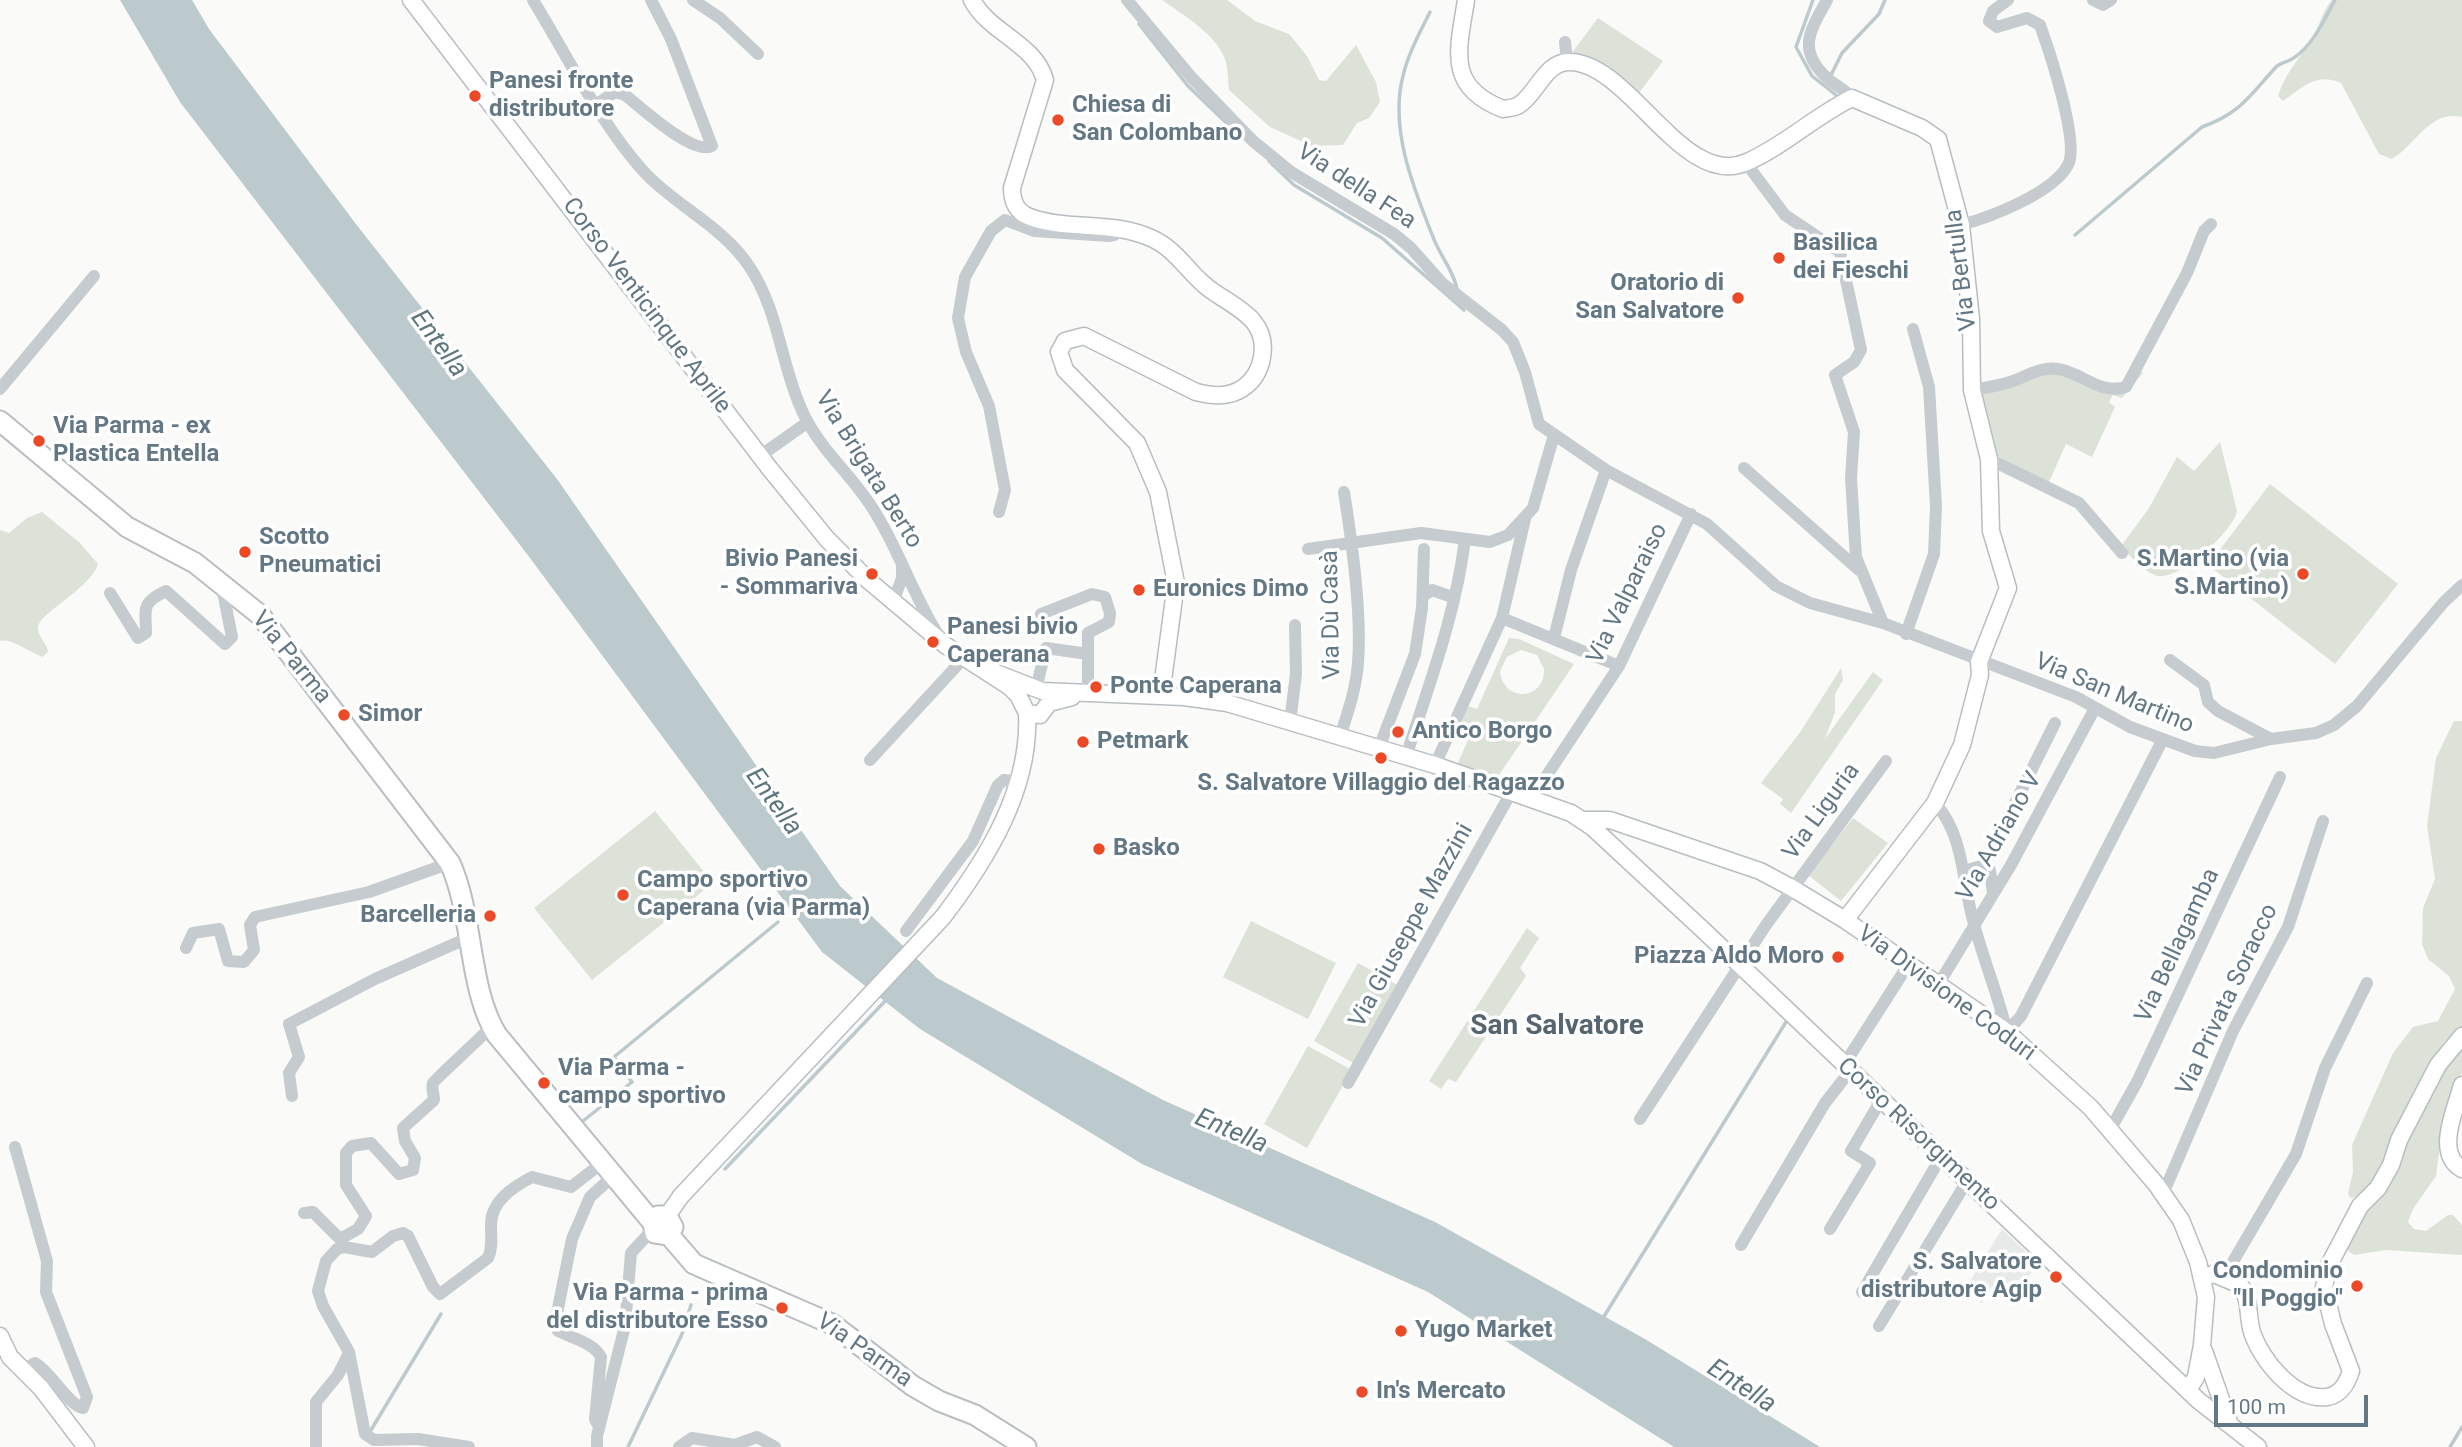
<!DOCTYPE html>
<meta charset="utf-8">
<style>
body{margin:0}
#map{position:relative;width:2462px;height:1447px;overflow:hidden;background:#fafaf8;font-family:Roboto,sans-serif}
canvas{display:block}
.scale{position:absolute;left:2214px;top:1395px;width:154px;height:32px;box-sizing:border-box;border:4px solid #637884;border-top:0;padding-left:9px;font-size:21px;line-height:24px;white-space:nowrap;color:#637884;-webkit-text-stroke:5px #fff;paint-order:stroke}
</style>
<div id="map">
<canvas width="2462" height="1447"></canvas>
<div class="scale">100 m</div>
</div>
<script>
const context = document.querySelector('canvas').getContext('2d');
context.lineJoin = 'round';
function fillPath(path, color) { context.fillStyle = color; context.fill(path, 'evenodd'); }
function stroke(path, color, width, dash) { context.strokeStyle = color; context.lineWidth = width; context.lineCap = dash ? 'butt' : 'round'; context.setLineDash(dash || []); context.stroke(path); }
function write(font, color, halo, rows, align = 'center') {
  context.font = font + ' Roboto,sans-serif'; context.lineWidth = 7; context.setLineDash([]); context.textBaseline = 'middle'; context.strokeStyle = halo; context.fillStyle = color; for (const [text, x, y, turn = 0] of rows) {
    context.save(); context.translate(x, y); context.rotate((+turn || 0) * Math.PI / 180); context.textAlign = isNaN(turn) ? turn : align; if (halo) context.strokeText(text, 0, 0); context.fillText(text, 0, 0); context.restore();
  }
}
fillPath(new Path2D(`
 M 2002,1229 L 2037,1262 L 2013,1305 L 1991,1287 L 1982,1303 L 1964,1291 Z`), '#e8eae9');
fillPath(new Path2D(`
 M 1162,0 L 1227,0 L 1255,21 L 1289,34 L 1307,56 L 1319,80 L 1326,81 L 1356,45 L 1376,82 L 1380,102 L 1369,118 L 1357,123 L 1343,145 L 1312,146 L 1270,127 L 1229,90 C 1228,81 1228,71 1226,62 C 1218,35 1183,15 1162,0 Z
 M 2332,0 L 2462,0 L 2462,117 C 2429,110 2416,145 2392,159 L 2379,154 L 2341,83 C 2316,72 2303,87 2283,101 L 2278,96 C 2287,68 2305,54 2317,29 C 2322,18 2324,9 2332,0 Z
 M 1598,18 L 1663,61 L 1636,97 C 1615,69 1605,60 1571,54 Z
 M 2140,370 L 2143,373 L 2122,398 L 2113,395 L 2109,402 L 2115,407 L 2092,457 L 2066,444 L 2048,484 L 1994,454 L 1981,394 L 2055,371 L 2117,391 Z
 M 2220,442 L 2237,511 C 2233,532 2179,580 2158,576 C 2145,573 2132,557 2123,549 L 2122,545 L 2149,508 L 2177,457 L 2194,471 Z
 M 2270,484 L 2398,584 L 2335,664 L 2208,565 Z
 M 42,512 L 79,542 L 98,564 C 90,589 39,613 38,627 C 37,636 47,643 48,652 L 43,657 C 30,653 12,638 0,641 L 0,530 L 9,533 L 27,518 Z
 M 1509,638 L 1519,639 L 1574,664 L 1497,778 L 1457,765 L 1473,729 L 1458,722 L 1465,705 L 1477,709 ZM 1521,650 L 1537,655 L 1544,669 C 1545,701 1503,703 1500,671 L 1507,657 Z
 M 1841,668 L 1843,680 L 1835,694 L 1835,712 L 1825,739 L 1873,672 L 1883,680 L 1791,813 L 1780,804 L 1783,799 L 1761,783 L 1801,731 Z
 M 2454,721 L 2462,721 L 2462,1030 L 2445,1041 L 2437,1052 L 2388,1159 L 2364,1195 L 2351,1198 L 2348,1194 L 2353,1172 L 2352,1145 L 2393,1053 L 2413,1027 L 2438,1021 L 2455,989 L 2449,976 L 2428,959 L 2422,944 L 2423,908 L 2435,879 L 2427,826 L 2436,758 Z
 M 655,811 L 713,883 L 592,980 L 534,908 Z
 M 1853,818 L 1888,843 L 1841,901 L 1808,875 Z
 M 1251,921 L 1336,963 L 1308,1019 L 1223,977 Z
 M 1527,928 L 1539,938 L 1520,968 L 1526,976 L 1456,1082 L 1448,1079 L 1441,1089 L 1429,1081 Z
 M 1358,963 L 1399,986 L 1355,1064 L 1314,1041 Z
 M 1308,1046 L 1352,1070 L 1307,1148 L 1264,1124 Z
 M 2462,1046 L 2462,1072 L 2442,1129 L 2436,1176 L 2413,1209 L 2408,1222 L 2414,1229 L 2426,1231 L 2448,1215 L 2453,1215 L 2462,1225 L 2462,1255 L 2386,1250 L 2354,1255 L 2343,1247 L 2436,1076 Z`), '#dce2d8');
fillPath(new Path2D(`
 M 120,0 L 192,0 L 209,29 L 359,228 L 557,479 L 840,886 L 937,978 L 1163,1100 L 1435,1222 L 1645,1339 L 1820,1447 L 1674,1447 L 1428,1292 L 1142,1164 L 920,1029 L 822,952 L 527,554 L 180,102 Z`), '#bdcacd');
stroke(new Path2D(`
 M 1813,0 L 1796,47 L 1812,76 L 1836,95
 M 1430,12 C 1420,32 1408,54 1403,76 C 1389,129 1414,189 1433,237 C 1439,254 1455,273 1457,290
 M 1139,24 L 1188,86 L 1239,135
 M 1830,77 L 1842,53 L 1879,14 L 1885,0
 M 1269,161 L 1294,185 L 1382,238 L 1464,310
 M 2075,235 L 2202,127 C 2241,113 2250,95 2276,67 C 2281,62 2289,62 2295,57 C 2313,45 2325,18 2335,0
 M 583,1121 L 632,1082 L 614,1057 L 778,922
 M 725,1169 L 888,998
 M 1603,1318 L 1786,1022
 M 371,1430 L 441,1314
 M 628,1447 L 682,1334 L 691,1305
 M 2450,1447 L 2462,1427`), '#bdcacd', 3.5);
const secondary = new Path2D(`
 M 411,0 L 770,469 L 827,539 L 869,581 L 945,645 L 1010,687 L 1018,695 L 1027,713 L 1040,715 L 1049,703 L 1072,697
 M 972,0 C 989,33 1035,43 1045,80 L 1012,188 C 1012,201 1016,212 1030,217 C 1067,231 1111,220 1151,238 C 1176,249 1187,271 1207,287 C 1232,307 1269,317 1262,357 C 1260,370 1253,381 1243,388 C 1228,398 1212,396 1196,392 L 1084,336 L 1065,341 L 1059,352 L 1065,370 L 1137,443 L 1158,492 L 1176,583 L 1161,695
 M 1466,0 C 1458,51 1446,87 1503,109 C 1508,108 1515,108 1519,105 C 1537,94 1545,61 1570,62 C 1630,63 1684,191 1747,162 C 1784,146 1815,116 1852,98 L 1922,128 L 1938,139 L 1961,225 L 1971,319 L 1972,390 L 1989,459 L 1991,531 L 2008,588 L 1979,662 L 1980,675 L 1962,745 L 1935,803 L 1845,920
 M 981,667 L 1042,691 L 1184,697 L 1227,703 L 1435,765 L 1571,813 L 1592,827 L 1702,929 L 2199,1401 L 2258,1447
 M 1582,820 L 1610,820 L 1760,871 L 1792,888 L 1845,920 L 2007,1032 L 2091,1108 L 2156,1184 L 2181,1220 L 2198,1262 L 2206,1297 L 2202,1345 L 2196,1377 L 2188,1390
 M 2462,1085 C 2456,1109 2434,1153 2462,1169
 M 667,1216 L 681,1196 L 943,917 C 987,859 1031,789 1027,713
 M 2203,1277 L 2214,1274 L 2240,1285 C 2251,1299 2247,1316 2252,1332 C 2261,1360 2294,1401 2327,1397 C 2341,1395 2347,1383 2351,1371 L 2333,1324 L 2324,1287 L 2328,1267 L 2360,1206 L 2378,1188 L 2391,1165 L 2399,1140 L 2438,1065 L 2462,1036
 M 0,1336 L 10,1357 L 41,1388 L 86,1447
 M 2204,1351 L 2230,1425`);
const primary = new Path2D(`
 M 0,421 L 127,527 L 195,563 L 260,615 L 450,863 C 474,916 468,989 497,1035 L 653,1223 L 655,1233 L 669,1235
 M 653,1223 L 658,1216 L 667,1216 L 673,1227 L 669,1235
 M 669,1235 L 694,1264 L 832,1324 L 913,1386 L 939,1401 L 975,1415 L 1026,1447`);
stroke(secondary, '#b7bec2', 19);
stroke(primary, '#b8bec2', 23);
stroke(new Path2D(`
 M 533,0 C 566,54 603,128 646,174 C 678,207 723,227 749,266 C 780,312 781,370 806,419 C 824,453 853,477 873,509 C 899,549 913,596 939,636
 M 693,0 L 720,18 L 758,54
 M 1127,0 L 1192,78 L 1253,141 L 1291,172 L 1394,234 L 1411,248 L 1442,283 L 1502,330 L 1513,342 L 1525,372 L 1539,424 L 1606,470 L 1707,524 L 1776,586 L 1810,603 L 1883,623
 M 1827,0 C 1810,31 1797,49 1826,77 C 1834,85 1845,89 1852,98
 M 2093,0 L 2103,5 L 2111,0
 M 1565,42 L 1567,61
 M 597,104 L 615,92 L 625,95 C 642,108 693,156 712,146 L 671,39 L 651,0
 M 1746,163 L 1785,215 L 1840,252 L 1861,350 L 1854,362 L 1835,375 L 1854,432 L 1851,478 L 1856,557 L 1883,623 L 2076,697 L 2130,727 L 2195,751 L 2214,753 L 2271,739 L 2316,733 L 2334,725 L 2357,706 L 2443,603 L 2462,585
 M 1961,225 C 1991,217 2053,193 2068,165 C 2080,143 2049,50 2040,25 L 2027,18 L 1997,27 L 1989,21 L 1993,11 L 2008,0
 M 0,389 L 94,276
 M 1972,390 C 1985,388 1998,386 2010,382 C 2025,377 2042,366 2058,369 C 2083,373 2099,395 2126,387 L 2187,273 L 2204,231 L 2211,224
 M 760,456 L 808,422
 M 1989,459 L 2079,503 L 2122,553
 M 1744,468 L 1859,570
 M 999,512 L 1005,490 L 989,406 L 966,352 L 958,318 L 965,277 L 991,231 L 1005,220 L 1034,231 L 1109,236 L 1114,235 L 1118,228
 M 1308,549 L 1421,533 L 1490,542 L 1508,535 L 1533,508 L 1554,435
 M 110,593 L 138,638 L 146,633 C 146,610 140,603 166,591 L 225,644 L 232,637 L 221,582
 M 1423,596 L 1432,590 L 1452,597
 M 893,602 L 902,578 L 902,565
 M 1041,614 L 1092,594 L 1105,597 L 1110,613 L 1109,622 L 1088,633 L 1088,694
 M 1502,618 L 1619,666
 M 1906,634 L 1934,554 L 1936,506 L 1929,387 L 1913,329
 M 1554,638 L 1571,570 L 1606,470
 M 2170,660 L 2204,685 L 2208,702 L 2218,711 L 2271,739
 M 1036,689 L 1046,648 L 1088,654
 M 1290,722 L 1296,674 L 1295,625
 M 1340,737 C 1348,712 1356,689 1358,663 C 1362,614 1352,542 1344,492
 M 1379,748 L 1415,654 L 1422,608 L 1424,549
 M 1406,757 C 1429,684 1456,614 1465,539
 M 870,760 L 964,658
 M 1435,765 L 1502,618 L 1525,519
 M 1532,798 L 1619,666 L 1691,514
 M 1935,803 C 1965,836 1962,884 1974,924 C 1984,961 1998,995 2007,1032 L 2021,1016 L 2163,739
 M 1982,866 L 1990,870 L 1993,893
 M 1963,871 L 1982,866 L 1989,855 L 2055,723
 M 906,931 L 973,841 L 998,785 L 1004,780 L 1017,782
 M 186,948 L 193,933 L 219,929 L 228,961 L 244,962 L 254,950 L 250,925 L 255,917 L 369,892 L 450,863
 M 1938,985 L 2011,865 L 2095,708
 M 1844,1065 L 1908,965
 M 1348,1083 L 1512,791
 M 292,1096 L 289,1073 L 299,1057 L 289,1024 L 375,979 L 470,937
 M 1640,1119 L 1766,925 L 1886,761
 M 2110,1130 L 2137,1082 L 2280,777
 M 15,1147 L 47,1261 L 46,1292 L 87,1397 L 83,1408 C 69,1406 51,1372 35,1363 L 22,1370
 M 2163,1194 L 2233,1031 L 2288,927 L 2323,821
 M 304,1213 L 313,1212 L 340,1239 L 358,1229 L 366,1216 L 346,1185 L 346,1153 L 352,1146 L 371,1143 L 399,1174 L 413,1170 L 415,1158 L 405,1141 L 403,1128 L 434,1100 C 434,1095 431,1088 433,1083 C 435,1079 483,1036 492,1026
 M 1830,1229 L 1870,1163 L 1851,1151 L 1881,1100
 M 1741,1245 L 1825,1103 L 1850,1071
 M 2224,1277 L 2296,1154 L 2325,1068 L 2367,983
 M 1862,1292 L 1941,1157
 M 1879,1326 L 1967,1181
 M 599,1427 L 595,1419 L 601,1357 C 594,1343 572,1338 558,1331 L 555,1323 L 572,1239 L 590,1197 L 612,1177
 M 316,1447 L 316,1402 L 338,1375 L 349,1353
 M 469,1447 L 418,1439 L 374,1440 L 365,1434 L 349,1352 L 323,1306 L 318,1291 L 326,1261 L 337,1249 L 344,1247 L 372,1252 L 393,1236 L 403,1233 L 408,1236 L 433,1287 L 440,1294 L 488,1258 C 493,1247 491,1236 491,1225 C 491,1201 513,1187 532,1177 L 571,1187 L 602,1163
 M 597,1447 L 597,1436 L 625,1326 L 631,1253 L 653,1229
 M 679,1447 L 692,1438 L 735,1445 L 757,1437 L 775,1447`), '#c5cbce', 12);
stroke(secondary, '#fff', 16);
stroke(primary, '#fff', 19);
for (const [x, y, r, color] of [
 [475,96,7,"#ec4926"],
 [1058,120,7,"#ec4926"],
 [1779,258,7,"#ec4926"],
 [1738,298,7,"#ec4926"],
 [39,441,7,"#ec4926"],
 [245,552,7,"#ec4926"],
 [872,574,7,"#ec4926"],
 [2303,574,7,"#ec4926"],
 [1139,590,7,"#ec4926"],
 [933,642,7,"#ec4926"],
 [1096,687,7,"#ec4926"],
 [344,715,7,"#ec4926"],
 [1398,732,7,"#ec4926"],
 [1083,742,7,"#ec4926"],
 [1381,758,7,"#ec4926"],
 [1099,849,7,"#ec4926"],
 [623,895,7,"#ec4926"],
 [490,916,7,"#ec4926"],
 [1838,957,7,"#ec4926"],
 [544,1083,7,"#ec4926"],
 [2056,1277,7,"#ec4926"],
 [2357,1286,7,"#ec4926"],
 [782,1308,7,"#ec4926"],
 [1401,1331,7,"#ec4926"],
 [1362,1392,7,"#ec4926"]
]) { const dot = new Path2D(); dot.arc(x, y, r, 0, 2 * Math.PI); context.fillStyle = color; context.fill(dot); stroke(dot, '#fff', 2.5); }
write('bold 24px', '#637884', '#fff', [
 ["Panesi fronte",489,82],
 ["distributore",489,110],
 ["Chiesa di",1072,106],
 ["San Colombano",1072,134],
 ["Basilica",1793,244],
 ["dei Fieschi",1793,272],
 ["Oratorio di",1724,284,"right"],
 ["San Salvatore",1724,312,"right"],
 ["Via Parma - ex",53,427],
 ["Plastica Entella",53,455],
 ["Scotto",259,538],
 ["Pneumatici",259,566],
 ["Bivio Panesi",858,560,"right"],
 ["- Sommariva",858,588,"right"],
 ["S.Martino (via",2289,560,"right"],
 ["S.Martino)",2289,588,"right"],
 ["Euronics Dimo",1153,590],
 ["Panesi bivio",947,628],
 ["Caperana",947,656],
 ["Ponte Caperana",1110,687],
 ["Simor",358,715],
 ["Antico Borgo",1412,732],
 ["Petmark",1097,742],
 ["S. Salvatore Villaggio del Ragazzo",1381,784,"center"],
 ["Basko",1113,849],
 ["Campo sportivo",637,881],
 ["Caperana (via Parma)",637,909],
 ["Barcelleria",476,916,"right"],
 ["Piazza Aldo Moro",1824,957,"right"],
 ["Via Parma -",558,1069],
 ["campo sportivo",558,1097],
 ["S. Salvatore",2042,1263,"right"],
 ["distributore Agip",2042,1291,"right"],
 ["Condominio",2343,1272,"right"],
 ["\"Il Poggio\"",2343,1300,"right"],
 ["Via Parma - prima",768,1294,"right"],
 ["del distributore Esso",768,1322,"right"],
 ["Yugo Market",1415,1331],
 ["In's Mercato",1376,1392]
], 'left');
write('24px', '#637884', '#fff', [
 ["Via della Fea",1356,187,33],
 ["Via Bertulla",1962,270,-97],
 ["Corso Venticinque Aprile",646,306,53],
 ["Via Brigata Berto",868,470,58],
 ["Via Valparaiso",1628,594,-64],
 ["Via Dù Casà",1332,615,-91],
 ["Via Parma",291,658,51],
 ["Via San Martino",2114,694,23],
 ["Via Liguria",1822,812,-54],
 ["Via Adriano V",2000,837,-60],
 ["Via Giuseppe Mazzini",1412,926,-61],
 ["Via Bellagamba",2178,946,-65],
 ["Via Divisione Coduri",1946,994,36],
 ["Via Privata Soracco",2228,1000,-65],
 ["Corso Risorgimento",1918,1135,43],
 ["Via Parma",864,1351,35]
]);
write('italic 26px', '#5e767d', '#fff', [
 ["Entella",438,344,54],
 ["Entella",773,802,54],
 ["Entella",1231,1132,23],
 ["Entella",1741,1387,33]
]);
write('bold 28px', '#56656f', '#fff', [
 ["San Salvatore",1557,1027]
]);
</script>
